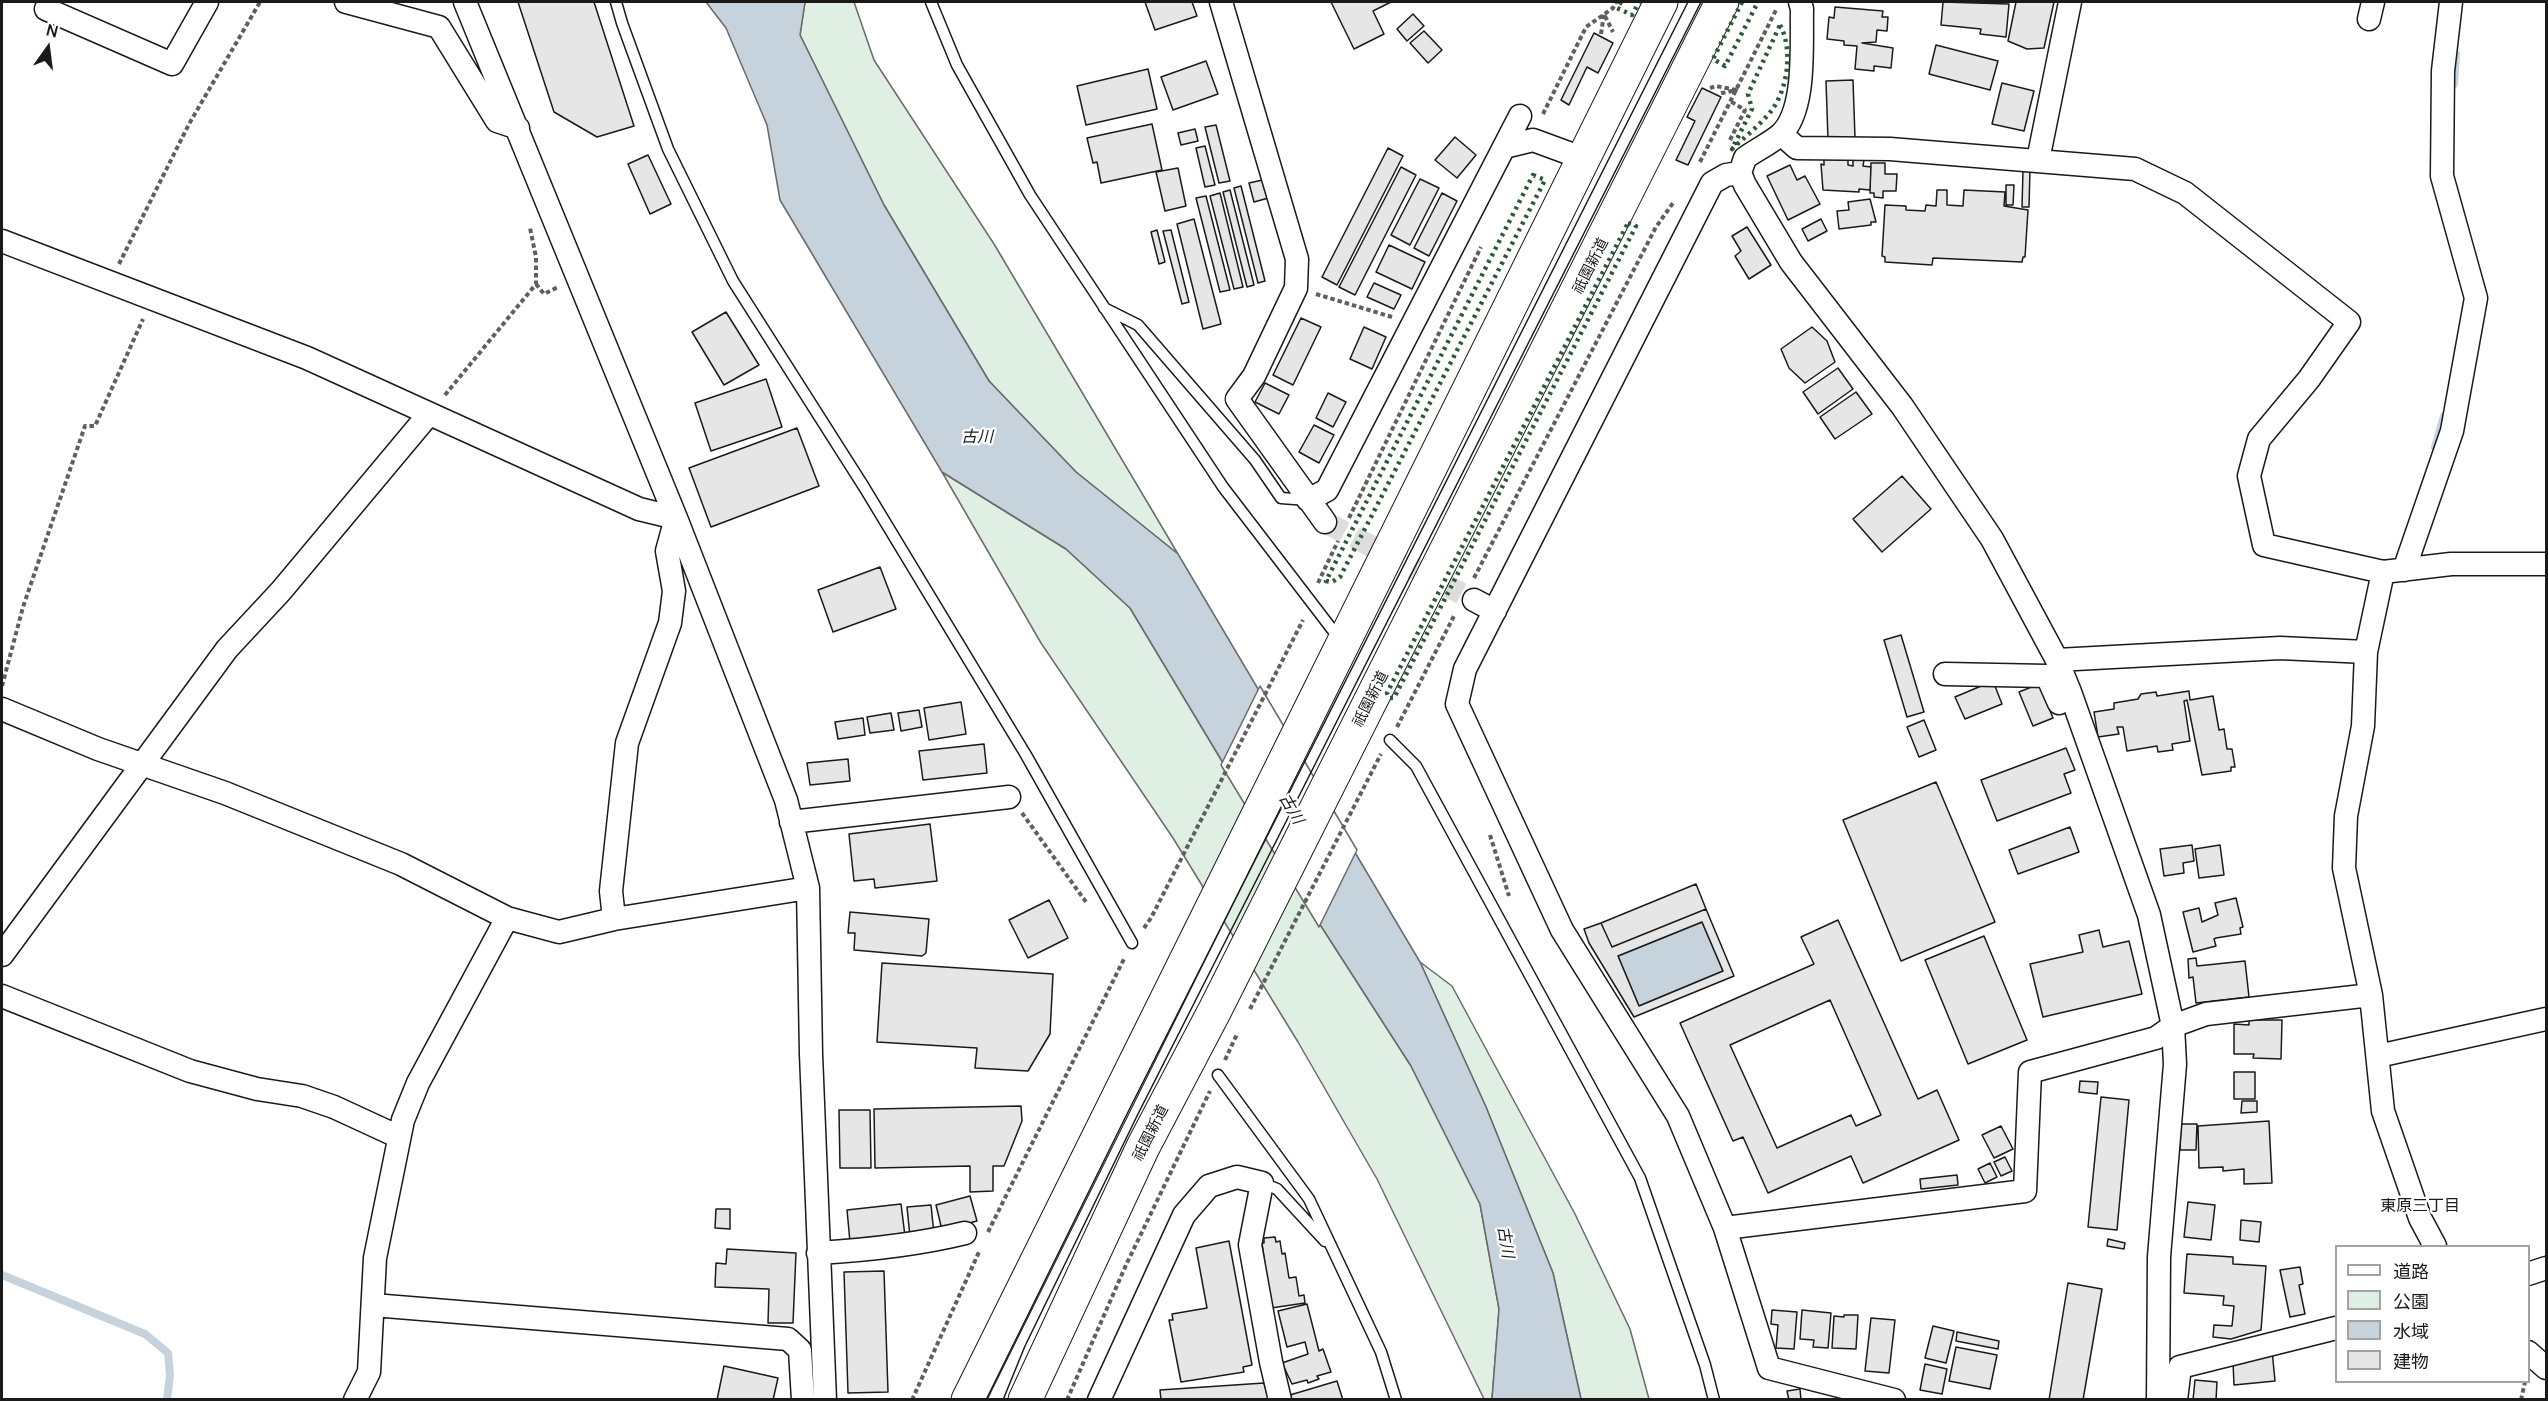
<!DOCTYPE html>
<meta charset="utf-8">
<style>
body{margin:0}
#map{position:relative;width:2548px;height:1401px;overflow:hidden;background:#fff;font-family:Manrope,"Noto Sans JP",sans-serif}
canvas{display:block}
.frame{position:absolute;inset:0;border:3px solid #1a1a1a;pointer-events:none}
.legend{position:absolute;left:2335px;top:1245px;width:195px;height:138px;box-sizing:border-box;background:#fff;border:2px solid #a3a3a3;margin:0;padding:8px 10px;list-style:none;font-size:18px;color:#1a1a1a}
.legend li{display:flex;align-items:center;gap:12px;height:30px}
.legend b{width:30px;border:2px solid #a3a3a3}
.north{position:absolute;left:18px;top:18px;width:60px;height:60px;-webkit-text-stroke:4px #fff;paint-order:stroke;rotate:14deg;font-size:16px;font-weight:700;line-height:24px;text-align:center;color:#1a1a1a}
.north::after{content:'';display:block;margin:auto;width:21px;height:27px;background:#1a1a1a;clip-path:polygon(50% 0,100% 100%,50% 72%,0 100%)}
</style>
<div id="map">
<canvas width="2548" height="1401"></canvas>
<div class="frame"></div>
<ul class="legend">
<li><b style="height:8px;background:#fff"></b>道路</li>
<li><b style="height:16px;background:#e0efe3"></b>公園</li>
<li><b style="height:16px;background:#c6d2dc"></b>水域</li>
<li><b style="height:16px;background:#e6e6e6"></b>建物</li>
</ul>
<div class="north">N</div>
</div>
<script>
const context = document.querySelector('canvas').getContext('2d');
context.lineJoin = 'round';
function fillPath(path, color) { context.fillStyle = color; context.fill(path, 'evenodd'); }
function stroke(path, color, width, dash) { context.strokeStyle = color; context.lineWidth = width; context.lineCap = dash ? 'butt' : 'round'; context.setLineDash(dash || []); context.stroke(path); }
function write(font, color, halo, rows, align = 'center') {
  context.font = font + ' Manrope,"Noto Sans JP",sans-serif'; context.lineWidth = 4.5; context.setLineDash([]); context.textBaseline = 'middle'; context.strokeStyle = halo; context.fillStyle = color; for (const [text, x, y, turn = 0] of rows) {
    context.save(); context.translate(x, y); context.rotate((+turn || 0) * Math.PI / 180); context.textAlign = isNaN(turn) ? turn : align; if (halo) context.strokeText(text, 0, 0); context.fillText(text, 0, 0); context.restore();
  }
}
const green = new Path2D(`
 M 805,2 L 854,2 L 874,60 L 994,244 L 1178,554 L 1076,472 L 989,381 L 884,205 L 800,35 Z
 M 942,472 L 1066,549 L 1130,608 L 1321,926 L 1411,1066 L 1480,1204 L 1499,1309 L 1492,1399 L 1484,1399 L 1377,1179 L 1298,1042 L 1173,838 L 1041,643 Z
 M 1420,962 L 1452,986 L 1575,1214 L 1630,1329 L 1649,1399 L 1581,1399 L 1553,1273 L 1486,1107 Z`);
fillPath(green, '#e0efe3');
stroke(green, '#6a6a6a', 1.5);
const water = new Path2D(`
 M 706,2 L 805,2 L 800,35 L 884,205 L 989,381 L 1076,472 L 1178,554 L 1420,962 L 1486,1107 L 1553,1273 L 1581,1399 L 1492,1399 L 1499,1309 L 1480,1204 L 1411,1066 L 1321,926 L 1130,608 L 1066,549 L 942,472 L 780,200 L 767,125 L 726,28 Z
 M 1702,922 L 1723,971 L 1639,1006 L 1618,956 Z`);
fillPath(water, '#c6d2dc');
stroke(water, '#6a6a6a', 1.5);
const pier = new Path2D(`
 M 1260,686 L 1357,850 L 1319,927 L 1221,765 Z`);
fillPath(pier, '#fff');
stroke(pier, '#6a6a6a', 1.5);
stroke(new Path2D(`
 M 2454,84 L 2456,54
 M 2435,447 L 2444,416
 M 2,1275 L 145,1334 L 168,1353 L 170,1375 L 167,1400`), '#c6d2dc', 8);
const building = new Path2D(`
 M 518,2 L 594,2 L 634,126 L 597,137 L 554,112 Z
 M 1145,2 L 1192,2 L 1197,16 L 1155,30 Z
 M 1331,2 L 1391,2 L 1373,11 L 1384,34 L 1354,49 Z
 M 1943,2 L 2009,4 L 2006,37 L 1980,34 L 1981,29 L 1941,25 Z
 M 2016,2 L 2054,2 L 2044,48 L 2027,49 L 2008,41 Z
 M 1835,7 L 1883,11 L 1882,17 L 1888,17 L 1887,31 L 1877,30 L 1876,42 L 1862,43 L 1893,48 L 1891,68 L 1874,66 L 1874,71 L 1855,69 L 1857,46 L 1844,45 L 1844,41 L 1827,39 L 1829,17 L 1834,18 Z
 M 1413,14 L 1424,26 L 1407,41 L 1397,29 Z
 M 1424,31 L 1442,50 L 1428,63 L 1410,43 Z
 M 1594,33 L 1613,43 L 1598,73 L 1587,67 L 1569,105 L 1561,100 Z
 M 1936,45 L 1998,61 L 1990,90 L 1929,74 Z
 M 1206,61 L 1218,94 L 1173,110 L 1161,77 Z
 M 1148,69 L 1157,109 L 1086,125 L 1077,86 Z
 M 1853,80 L 1855,138 L 1828,140 L 1826,81 Z
 M 2002,83 L 2034,91 L 2024,131 L 1992,124 Z
 M 1702,88 L 1721,97 L 1688,165 L 1676,160 L 1695,121 L 1687,117 Z
 M 1152,124 L 1162,170 L 1101,183 L 1097,162 L 1093,163 L 1087,138 Z
 M 1216,125 L 1230,181 L 1219,183 L 1205,127 Z
 M 1195,129 L 1198,141 L 1181,145 L 1178,133 Z
 M 1455,137 L 1476,155 L 1457,178 L 1435,160 Z
 M 1205,146 L 1215,185 L 1205,187 L 1196,148 Z
 M 1388,148 L 1403,156 L 1337,285 L 1322,277 Z
 M 648,155 L 671,204 L 650,214 L 628,164 Z
 M 1824,159 L 1848,160 L 1848,165 L 1853,166 L 1853,160 L 1864,160 L 1863,166 L 1871,167 L 1870,190 L 1859,189 L 1859,192 L 1823,190 L 1821,164 L 1824,165 Z
 M 1871,163 L 1885,163 L 1885,174 L 1897,174 L 1896,191 L 1883,191 L 1883,198 L 1874,197 L 1874,193 L 1870,193 Z
 M 1790,165 L 1797,180 L 1805,176 L 1820,204 L 1788,220 L 1767,176 Z
 M 1401,167 L 1416,175 L 1355,295 L 1339,287 Z
 M 1178,168 L 1186,206 L 1165,211 L 1156,172 Z
 M 2023,170 L 2030,170 L 2029,207 L 2022,207 Z
 M 1267,179 L 1272,197 L 1254,202 L 1249,183 Z
 M 1420,179 L 1439,188 L 1410,245 L 1391,235 Z
 M 2006,185 L 2014,185 L 2013,205 L 2006,205 Z
 M 1241,186 L 1265,281 L 1258,283 L 1234,188 Z
 M 1230,190 L 1254,285 L 1247,287 L 1223,192 Z
 M 1937,190 L 1947,190 L 1947,205 L 1963,206 L 1964,190 L 2005,192 L 2004,206 L 2028,210 L 2025,257 L 2023,257 L 2022,262 L 1933,258 L 1932,265 L 1885,262 L 1885,257 L 1882,256 L 1885,205 L 1906,206 L 1906,210 L 1925,211 L 1926,205 L 1936,206 Z
 M 1220,193 L 1243,287 L 1234,289 L 1210,196 Z
 M 1442,193 L 1457,201 L 1429,256 L 1414,248 Z
 M 1206,196 L 1230,290 L 1220,292 L 1196,198 Z
 M 1870,199 L 1876,222 L 1871,222 L 1871,225 L 1839,229 L 1837,211 L 1849,210 L 1848,202 Z
 M 1194,219 L 1221,324 L 1203,329 L 1177,224 Z
 M 1821,219 L 1827,231 L 1808,241 L 1802,229 Z
 M 1747,227 L 1771,265 L 1749,279 L 1735,256 L 1741,251 L 1732,236 Z
 M 1157,230 L 1165,262 L 1159,264 L 1151,232 Z
 M 1171,230 L 1189,302 L 1182,304 L 1163,231 Z
 M 1389,245 L 1425,262 L 1412,289 L 1376,272 Z
 M 1374,283 L 1401,295 L 1394,309 L 1367,297 Z
 M 726,312 L 759,365 L 724,385 L 692,332 Z
 M 1301,318 L 1321,327 L 1293,385 L 1273,375 Z
 M 1364,327 L 1386,337 L 1372,369 L 1350,359 Z
 M 1812,327 L 1827,341 L 1835,362 L 1805,383 L 1789,368 L 1781,349 Z
 M 1838,368 L 1853,389 L 1818,414 L 1803,392 Z
 M 766,379 L 782,427 L 711,451 L 695,403 Z
 M 1265,383 L 1289,395 L 1279,414 L 1255,402 Z
 M 1856,392 L 1872,414 L 1835,439 L 1820,417 Z
 M 1328,393 L 1346,402 L 1333,427 L 1316,418 Z
 M 1314,425 L 1334,435 L 1319,463 L 1299,452 Z
 M 797,428 L 819,486 L 711,527 L 689,468 Z
 M 1902,476 L 1931,509 L 1882,552 L 1853,519 Z
 M 880,567 L 896,609 L 833,632 L 818,590 Z
 M 1901,635 L 1924,712 L 1907,717 L 1884,640 Z
 M 1993,681 L 2002,704 L 1965,719 L 1955,697 Z
 M 2039,684 L 2053,718 L 2033,726 L 2019,692 Z
 M 2189,691 L 2190,700 L 2213,696 L 2219,730 L 2224,729 L 2227,749 L 2232,749 L 2235,767 L 2231,767 L 2231,771 L 2202,775 L 2187,700 L 2184,701 L 2190,741 L 2172,744 L 2173,750 L 2158,752 L 2157,746 L 2127,751 L 2123,727 L 2117,727 L 2119,734 L 2098,737 L 2094,712 L 2114,709 L 2114,703 L 2138,699 L 2141,694 L 2156,692 L 2157,696 Z
 M 961,702 L 966,734 L 929,740 L 924,708 Z
 M 919,710 L 922,727 L 901,731 L 898,713 Z
 M 891,713 L 894,730 L 870,733 L 867,717 Z
 M 863,718 L 865,735 L 838,739 L 835,722 Z
 M 1924,720 L 1936,750 L 1919,757 L 1907,727 Z
 M 984,744 L 987,773 L 923,780 L 919,751 Z
 M 2066,748 L 2075,770 L 2064,774 L 2071,793 L 1997,821 L 1981,780 Z
 M 848,759 L 850,781 L 810,785 L 807,763 Z
 M 1936,782 L 1995,922 L 1901,961 L 1843,820 Z
 M 930,824 L 937,881 L 875,888 L 874,879 L 854,881 L 849,834 Z
 M 2070,827 L 2079,852 L 2018,874 L 2009,850 Z
 M 2192,845 L 2194,861 L 2183,863 L 2184,873 L 2164,876 L 2160,849 Z
 M 2220,845 L 2224,875 L 2199,878 L 2195,849 Z
 M 1696,884 L 1706,909 L 1612,947 L 1601,923 Z
 M 2236,898 L 2243,927 L 2240,928 L 2241,934 L 2216,938 L 2214,939 L 2216,946 L 2193,952 L 2183,912 L 2199,908 L 2202,922 L 2218,915 L 2215,903 Z
 M 1049,900 L 1068,938 L 1028,958 L 1009,920 Z
 M 1706,909 L 1734,976 L 1634,1017 L 1589,943 L 1584,929 L 1601,923 L 1612,947 ZM 1702,922 L 1723,971 L 1639,1006 L 1618,956 Z
 M 850,912 L 929,919 L 926,953 L 922,956 L 854,950 L 855,933 L 848,933 Z
 M 1838,920 L 1918,1099 L 1937,1090 L 1959,1140 L 1863,1183 L 1851,1156 L 1768,1193 L 1743,1137 L 1733,1141 L 1680,1023 L 1814,964 L 1801,937 ZM 1830,1000 L 1881,1115 L 1856,1126 L 1851,1115 L 1777,1148 L 1730,1045 Z
 M 2099,930 L 2103,947 L 2129,941 L 2142,994 L 2043,1017 L 2030,964 L 2083,952 L 2079,935 Z
 M 1984,936 L 2027,1040 L 1968,1064 L 1925,960 Z
 M 2196,958 L 2197,966 L 2245,961 L 2249,997 L 2196,1003 L 2193,977 L 2189,978 L 2188,959 Z
 M 882,963 L 1053,974 L 1050,1034 L 1028,1071 L 975,1068 L 977,1048 L 877,1042 Z
 M 2249,1020 L 2282,1020 L 2281,1059 L 2253,1058 L 2254,1054 L 2234,1054 L 2234,1024 L 2249,1025 Z
 M 2234,1072 L 2255,1072 L 2255,1099 L 2234,1099 Z
 M 2080,1081 L 2098,1082 L 2097,1094 L 2079,1092 Z
 M 2101,1097 L 2129,1100 L 2117,1230 L 2088,1227 Z
 M 2242,1101 L 2257,1101 L 2257,1112 L 2241,1113 Z
 M 1021,1106 L 1022,1121 L 1004,1166 L 993,1166 L 993,1191 L 970,1192 L 970,1166 L 875,1168 L 874,1109 Z
 M 839,1110 L 870,1110 L 871,1168 L 840,1168 Z
 M 2269,1121 L 2272,1183 L 2244,1184 L 2244,1169 L 2223,1171 L 2223,1167 L 2199,1168 L 2198,1126 Z
 M 2181,1124 L 2197,1124 L 2196,1150 L 2180,1150 Z
 M 2001,1126 L 2013,1149 L 1994,1158 L 1982,1135 Z
 M 2005,1157 L 2012,1171 L 2001,1176 L 1994,1162 Z
 M 1990,1163 L 1997,1177 L 1985,1183 L 1978,1169 Z
 M 1957,1175 L 1958,1185 L 1921,1189 L 1920,1179 Z
 M 970,1196 L 977,1221 L 942,1230 L 936,1205 Z
 M 2188,1202 L 2215,1205 L 2211,1240 L 2184,1237 Z
 M 901,1204 L 905,1236 L 850,1242 L 847,1210 Z
 M 931,1205 L 934,1234 L 910,1237 L 907,1207 Z
 M 716,1209 L 730,1209 L 730,1229 L 715,1228 Z
 M 2241,1220 L 2261,1222 L 2259,1242 L 2240,1240 Z
 M 1275,1237 L 1276,1242 L 1280,1241 L 1282,1254 L 1285,1253 L 1289,1278 L 1296,1277 L 1299,1296 L 1304,1295 L 1305,1303 L 1271,1308 L 1262,1243 L 1264,1243 L 1264,1238 Z
 M 2108,1239 L 2125,1243 L 2124,1249 L 2107,1246 Z
 M 1229,1241 L 1252,1365 L 1243,1367 L 1244,1372 L 1181,1382 L 1169,1320 L 1173,1320 L 1172,1314 L 1207,1308 L 1196,1248 Z
 M 727,1249 L 796,1253 L 793,1323 L 768,1323 L 769,1289 L 715,1287 L 716,1263 L 726,1264 Z
 M 2187,1254 L 2233,1257 L 2233,1264 L 2266,1266 L 2261,1330 L 2231,1339 L 2213,1337 L 2214,1325 L 2232,1326 L 2234,1306 L 2223,1305 L 2224,1296 L 2184,1293 Z
 M 2300,1267 L 2303,1284 L 2299,1285 L 2305,1314 L 2290,1317 L 2280,1270 Z
 M 884,1271 L 888,1392 L 848,1393 L 844,1272 Z
 M 2068,1283 L 2102,1289 L 2083,1400 L 2049,1400 Z
 M 1307,1304 L 1319,1351 L 1323,1349 L 1331,1372 L 1317,1376 L 1319,1379 L 1308,1383 L 1307,1380 L 1292,1384 L 1282,1363 L 1308,1354 L 1305,1342 L 1287,1347 L 1278,1311 Z
 M 1772,1310 L 1797,1312 L 1794,1349 L 1776,1348 L 1778,1325 L 1771,1324 Z
 M 1802,1310 L 1831,1313 L 1828,1348 L 1813,1347 L 1814,1340 L 1800,1339 Z
 M 1844,1315 L 1858,1315 L 1856,1349 L 1832,1348 L 1834,1316 L 1844,1317 Z
 M 1871,1318 L 1895,1320 L 1889,1373 L 1865,1371 Z
 M 1933,1326 L 1954,1331 L 1946,1363 L 1925,1358 Z
 M 1957,1332 L 1999,1341 L 1998,1349 L 1956,1341 Z
 M 1956,1347 L 1997,1355 L 1990,1389 L 1949,1381 Z
 M 2272,1350 L 2275,1381 L 2234,1385 L 2233,1362 Z
 M 1925,1364 L 1947,1369 L 1942,1394 L 1920,1390 Z
 M 724,1366 L 778,1378 L 773,1400 L 717,1400 Z
 M 2195,1380 L 2217,1382 L 2216,1400 L 2193,1400 Z
 M 1337,1381 L 1343,1400 L 1292,1400 L 1290,1395 Z
 M 1264,1383 L 1269,1400 L 1161,1400 L 1160,1390 Z
 M 1800,1389 L 1801,1400 L 1789,1400 L 1787,1391 Z`);
fillPath(building, '#e6e6e6');
stroke(building, '#1a1a1a', 1.5);
stroke(new Path2D(`
 M 1325,522 L 1474,600`), '#ddd', 22, [22, 11]);
const lane = new Path2D(`
 M 616,2 L 622,23 L 668,149 L 733,281 L 864,487 L 1026,755 L 1132,943
 M 931,2 L 957,65 L 1030,195 L 1223,487 L 1341,641
 M 1104,308 L 1138,325 L 1255,460 L 1281,498 L 1308,500
 M 1390,740 L 1416,766 L 1640,1178 L 1705,1365 L 1714,1400
 M 1218,1075 L 1309,1199 L 1381,1352 L 1396,1400
 M 1262,1183 L 1277,1189 L 1325,1241`);
const street = new Path2D(`
 M 346,2 L 439,27 L 497,121 L 518,128
 M 465,2 L 676,518 L 786,800 L 808,888 L 811,1054 L 825,1400
 M 1221,2 L 1297,259 L 1296,288 L 1254,376 L 1237,399 L 1325,522
 M 1800,2 L 1802,9 C 1801,43 1807,111 1780,135 C 1769,144 1756,150 1745,158 L 1740,173 L 1745,185 L 1791,262 L 1902,406 L 1992,539 L 2057,660 L 2070,692 L 2149,915 L 2173,1026 L 2175,1064 L 2159,1257 L 2158,1400
 M 46,9 L 172,64 L 207,2
 M 2369,19 L 2373,2
 M 1781,134 L 1797,148 L 1890,149 L 2135,169 L 2185,193 L 2349,322 L 2309,379 L 2259,439 L 2249,476 L 2264,545 L 2383,572 L 2451,564 L 2546,564
 M 1504,147 L 1533,140 L 1582,158
 M 2038,160 L 2070,2
 M 1740,173 L 1726,175 L 1712,183 L 1465,669 L 1457,704 L 1562,930 L 1678,1116 L 1725,1228 L 1769,1368 L 1894,1400
 M 2,241 L 307,358 L 639,509 L 676,518 L 667,551 L 674,591 L 670,623 L 627,743 L 611,891 L 614,919
 M 1308,500 L 1327,490 L 1520,116
 M 2404,570 L 2452,431 L 2476,298 L 2442,176 L 2443,71 L 2451,2
 M 2383,572 L 2366,652 L 2363,726 L 2346,816 L 2344,868 L 2371,995 L 2383,1111 L 2420,1218 L 2435,1246
 M 1474,600 L 1495,611
 M 2057,660 L 2280,648 L 2366,652
 M 1945,674 L 2047,676 L 2059,703
 M 2,709 L 98,749 L 225,793 L 401,864 L 507,918 L 559,932 L 614,919 L 808,888
 M 791,822 L 1009,797
 M 2,955 L 227,649 L 281,591 L 429,414
 M 2,996 L 190,1071 L 257,1089 L 302,1096 L 334,1107 L 399,1137
 M 2378,1056 L 2546,1019
 M 1725,1228 L 2025,1191 L 2030,1072 L 2156,1038 L 2173,1026 L 2206,1014 L 2371,995
 M 818,1253 C 868,1250 916,1245 965,1233
 M 2528,1274 L 2546,1268
 M 373,1305 L 788,1339 L 800,1350 L 803,1400
 M 2528,1352 L 2546,1368
 M 355,1400 L 369,1372 L 375,1258 L 403,1120 L 418,1083 L 507,918
 M 1099,1400 L 1184,1215 L 1209,1186 L 1237,1177 L 1262,1183 L 1250,1245 L 1271,1362 L 1280,1400
 M 2176,1400 L 2180,1367 L 2336,1328`);
const highway = new Path2D(`
 M 968,1400 L 1661,2
 M 1025,1400 L 1143,1147 L 1215,1010 L 1722,2`);
stroke(lane, '#1a1a1a', 13);
stroke(street, '#1a1a1a', 25);
stroke(highway, '#1a1a1a', 35);
stroke(new Path2D(`
 M 1601,34 L 1604,14 L 1613,32
 M 1710,88 L 1716,86 L 1736,90 L 1718,94
 M 1543,114 L 1586,27 L 1613,8 L 1616,2
 M 1730,140 L 1745,110 L 1730,101
 M 1700,162 L 1777,8
 M 119,264 L 189,124 L 260,2
 M 536,284 L 544,294 L 558,287
 M 1316,294 L 1392,317
 M 445,395 L 536,284 L 536,257 L 530,228
 M 1349,518 L 1481,247
 M 1474,578 L 1656,227 L 1673,203
 M 1318,583 L 1338,541
 M 2,686 L 23,607 L 85,426 L 95,426 L 143,319
 M 1397,727 L 1455,614
 M 1022,813 L 1086,902
 M 1490,835 L 1509,896
 M 1144,928 L 1151,918 L 1303,620
 M 1250,1009 L 1381,754
 M 1225,1060 L 1237,1034
 M 988,1232 L 1125,957
 M 912,1400 L 979,1252
 M 1067,1400 L 1126,1265 L 1210,1091
 M 2521,1400 L 2525,1382`), '#5f5f5f', 4, [4.5, 3]);
stroke(lane, '#fff', 10);
stroke(street, '#fff', 22);
stroke(highway, '#fff', 33);
stroke(new Path2D(`
 M 986,1400 L 1130,1108 L 1688,2
 M 1003,1400 L 1025,1346 L 1138,1114 L 1701,2`), '#1a1a1a', 1.5);
stroke(new Path2D(`
 M 1621,2 L 1617,8 L 1632,15 L 1639,2
 M 1742,2 L 1713,59 L 1725,66 L 1758,2
 M 1780,25 C 1793,49 1788,88 1772,110 C 1761,124 1745,137 1732,149 L 1752,109 L 1748,94 Z
 M 1533,175 L 1545,180 L 1340,577 L 1332,582 L 1326,581 Z
 M 1628,223 L 1636,226 L 1394,698 L 1389,698 L 1387,693 Z`), '#2b5a34', 4.5, [3, 4.5]);
write('15px', '#1a1a1a', '#fff', [
 ["祇園新道",1591,266,-63],
 ["祇園新道",1371,699,-63],
 ["祇園新道",1151,1133,-63]
]);
write('italic 16px', '#1a1a1a', '#fff', [
 ["古川",977,438],
 ["古川",1291,809,60],
 ["古川",1505,1242,81]
]);
write('16px', '#1a1a1a', '#fff', [
 ["東原三丁目",2420,1207]
]);
</script>
